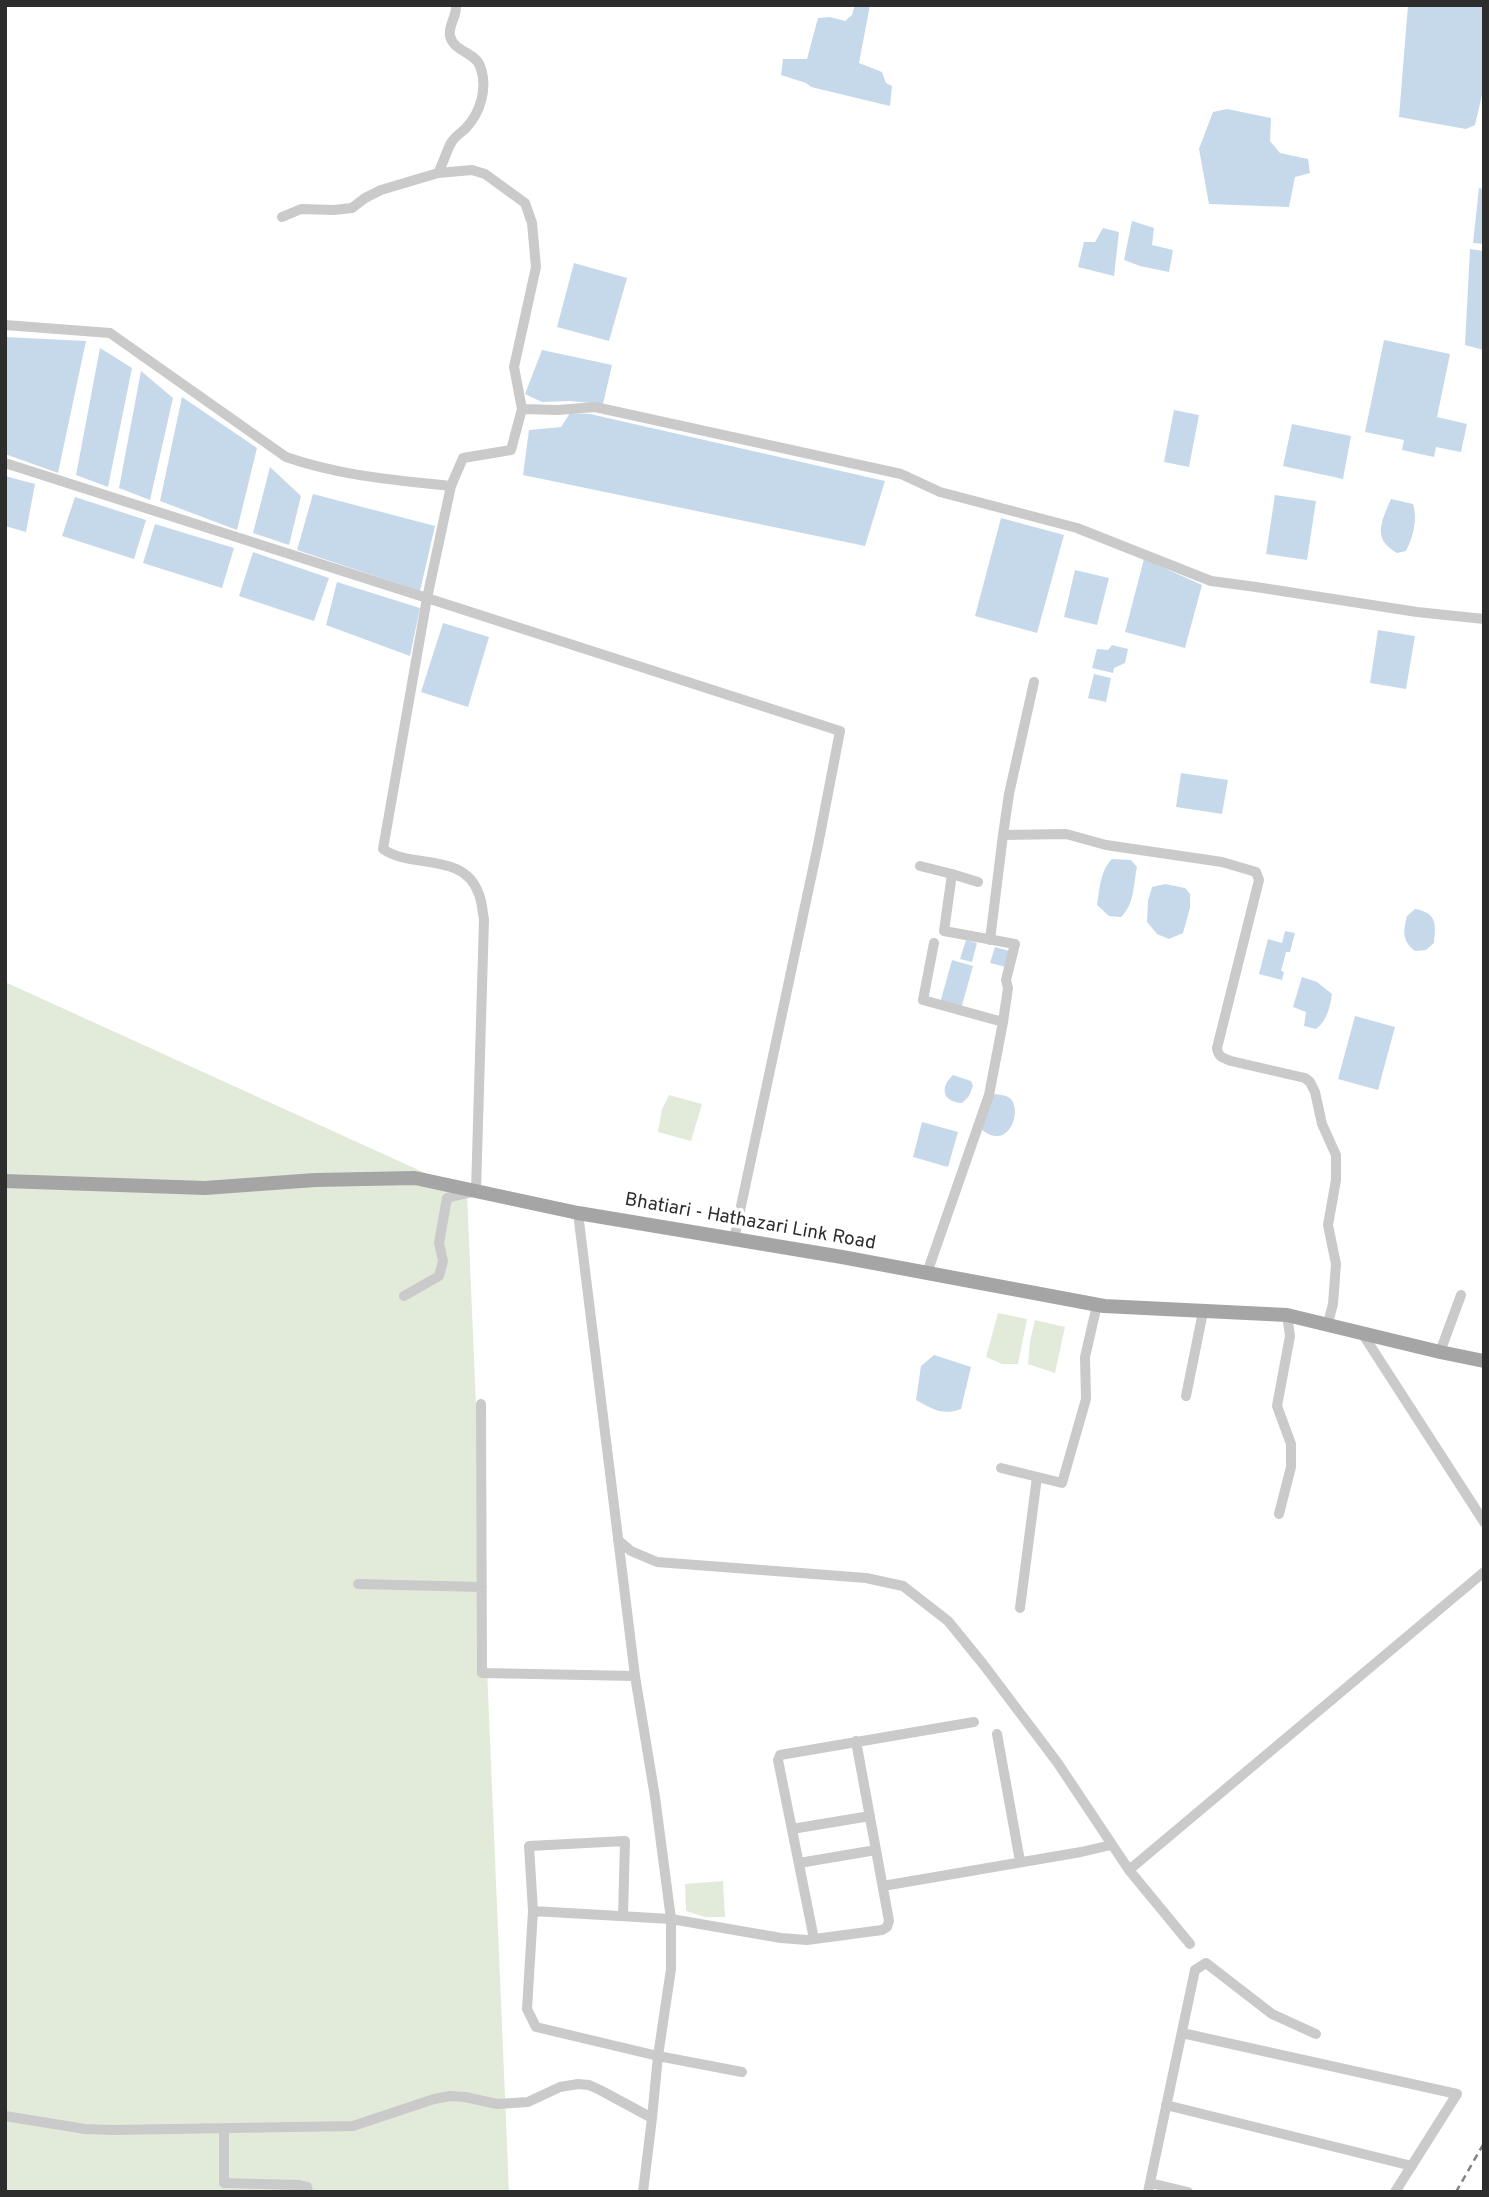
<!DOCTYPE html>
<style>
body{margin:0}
#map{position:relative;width:1489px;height:2197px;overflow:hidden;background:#fff;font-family:Overpass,sans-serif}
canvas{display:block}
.frame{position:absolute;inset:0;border:7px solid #2d2d2d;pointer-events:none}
</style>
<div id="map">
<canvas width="1489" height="2197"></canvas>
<div class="frame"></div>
</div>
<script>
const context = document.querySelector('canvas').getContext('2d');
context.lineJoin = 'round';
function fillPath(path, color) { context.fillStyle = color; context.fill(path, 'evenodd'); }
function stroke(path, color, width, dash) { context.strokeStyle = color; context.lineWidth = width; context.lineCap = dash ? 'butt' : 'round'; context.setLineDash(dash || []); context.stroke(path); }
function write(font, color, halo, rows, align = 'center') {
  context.font = font + ' Overpass,sans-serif'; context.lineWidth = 7; context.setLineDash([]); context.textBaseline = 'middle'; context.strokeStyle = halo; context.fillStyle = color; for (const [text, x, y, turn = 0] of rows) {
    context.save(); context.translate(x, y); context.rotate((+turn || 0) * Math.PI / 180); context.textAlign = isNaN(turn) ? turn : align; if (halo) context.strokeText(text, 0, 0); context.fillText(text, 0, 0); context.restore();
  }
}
fillPath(new Path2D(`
 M 5,982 L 467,1192 L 509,2192 L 5,2192 Z
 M 669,1095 L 702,1104 L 691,1141 L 658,1132 L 662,1109 Z
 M 998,1313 L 1027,1319 L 1018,1364 L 1002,1364 L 986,1357 Z
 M 1035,1320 L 1065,1327 L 1055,1373 L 1028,1364 L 1030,1341 Z
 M 723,1881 L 725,1917 L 705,1917 L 686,1911 L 685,1884 Z`), '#e2ebda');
fillPath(new Path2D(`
 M 855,5 L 870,5 L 859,63 L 882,72 L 886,83 L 892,86 L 890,106 L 811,87 L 806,83 L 781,75 L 783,59 L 807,59 L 818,18 L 830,17 L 845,21 L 852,15 Z
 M 1408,5 L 1484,5 L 1484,86 L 1475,125 L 1466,129 L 1399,117 Z
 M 1227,109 L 1271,118 L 1270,141 L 1280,153 L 1308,159 L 1310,173 L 1295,177 L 1289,207 L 1209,204 L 1199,149 L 1213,112 Z
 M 1479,188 L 1484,189 L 1484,244 L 1473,243 Z
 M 1132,221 L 1154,228 L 1152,245 L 1173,250 L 1169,272 L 1140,266 L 1124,260 Z
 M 1103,228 L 1119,232 L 1114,276 L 1078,267 L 1084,242 L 1095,242 Z
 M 1470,249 L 1484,251 L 1484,350 L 1465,345 Z
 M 574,263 L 627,278 L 609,341 L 557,327 Z
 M 5,337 L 86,341 L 58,473 L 5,454 Z
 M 1384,340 L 1450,354 L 1437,417 L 1467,424 L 1461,452 L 1436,447 L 1434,457 L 1402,450 L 1404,440 L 1365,432 Z
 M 100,348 L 132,368 L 108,487 L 76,475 Z
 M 542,350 L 612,365 L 603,404 L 569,401 L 542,402 L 525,394 Z
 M 141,371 L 173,398 L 150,500 L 119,488 Z
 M 182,397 L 257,448 L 237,530 L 160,501 Z
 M 1174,410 L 1199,415 L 1189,467 L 1164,462 Z
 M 570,413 L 590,414 L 885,481 L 865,546 L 523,475 L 529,430 L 561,427 Z
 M 1292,424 L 1351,436 L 1343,479 L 1283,466 Z
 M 270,467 L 301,496 L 289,545 L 253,533 Z
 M 5,476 L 35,484 L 26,532 L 5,526 Z
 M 313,494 L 435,526 L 420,591 L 297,550 Z
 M 1275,495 L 1316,501 L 1307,560 L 1266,554 Z
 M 75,497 L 146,520 L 134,559 L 62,536 Z
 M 1391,499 L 1413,504 C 1418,519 1413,537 1406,551 L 1397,553 C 1372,539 1381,522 1391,499 Z
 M 1001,518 L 1064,535 L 1037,633 L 975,616 Z
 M 155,524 L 234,548 L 222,588 L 143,563 Z
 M 253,552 L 329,578 L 314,621 L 239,596 Z
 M 1144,559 L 1202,585 L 1185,648 L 1125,632 Z
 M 1075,570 L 1109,578 L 1097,625 L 1064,617 Z
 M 337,582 L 420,608 L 410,656 L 326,625 Z
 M 443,623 L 489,637 L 468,707 L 421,692 Z
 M 1378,630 L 1415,636 L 1406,689 L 1370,683 Z
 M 1112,645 L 1128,649 L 1125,663 L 1114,668 L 1113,673 L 1092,668 L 1097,649 L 1108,650 Z
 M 1094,674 L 1111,678 L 1106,702 L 1088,698 Z
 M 1181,773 L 1228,780 L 1222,814 L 1176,807 Z
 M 1112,859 L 1131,860 L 1137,867 C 1133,885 1135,904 1121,917 L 1109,916 L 1097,905 C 1100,888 1100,871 1112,859 Z
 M 1165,884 L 1185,888 L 1190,894 L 1190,908 L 1183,933 L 1169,939 L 1157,934 L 1147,922 L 1148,901 L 1152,887 Z
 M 1415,909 C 1437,913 1436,924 1434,943 L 1426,950 L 1415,951 C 1402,941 1403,931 1407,916 Z
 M 1285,931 L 1295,933 L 1290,952 L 1286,952 L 1281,971 L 1284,972 L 1282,980 L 1259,974 L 1268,939 L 1282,943 Z
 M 966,940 L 977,943 L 972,962 L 960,959 Z
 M 995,947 L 1010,951 L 1006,967 L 990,963 Z
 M 952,960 L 973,966 L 961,1009 L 940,1003 Z
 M 1302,977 L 1317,982 L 1332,994 C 1330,1007 1327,1021 1316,1029 L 1304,1026 L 1306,1012 L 1293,1007 Z
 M 1355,1016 L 1395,1027 L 1378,1090 L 1338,1079 Z
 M 953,1075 L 971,1081 L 973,1086 L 969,1096 L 962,1103 C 943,1102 939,1088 953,1075 Z
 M 995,1094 C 1001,1095 1007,1095 1011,1099 C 1022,1112 1009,1151 982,1130 L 990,1099 Z
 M 922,1122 L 958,1132 L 948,1167 L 913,1157 Z
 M 934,1355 L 971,1367 L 961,1409 C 943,1416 932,1409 916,1400 L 921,1366 Z`), '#c6d9eb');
stroke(new Path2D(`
 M 456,5 C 457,17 448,25 450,36 C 454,52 475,52 480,66 C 488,87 481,112 466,128 C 462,132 454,137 451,143 C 446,152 443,164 438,173 L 472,170 L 485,174 L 525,203 L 532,223 L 536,267 L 514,367 L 522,409 L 558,410 L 595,407 L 901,474 L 940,492 L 1077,528 L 1211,581 L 1256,587 L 1417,612 L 1484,619
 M 282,217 L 301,209 L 334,210 L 352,208 L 365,198 L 381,190 L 438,173
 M 5,325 L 110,333 L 286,457 C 341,476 394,480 451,486 L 463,458 L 511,450 L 522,409
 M 5,463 L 427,598 L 383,849 C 411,869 463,852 478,892 C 482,900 482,910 484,919 L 476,1191 L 447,1198 L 439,1243 L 443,1261 L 439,1276 L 404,1296
 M 451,486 L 427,598 L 840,731 L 818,845 L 734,1239
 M 1003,835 L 1009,794 L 1034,682
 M 920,866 L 952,874 L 944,931 L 1015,944 L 1006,980 L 1008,988 L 1003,1022 L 989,1095 L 927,1273
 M 952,874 L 978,882
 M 990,940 L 1003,835 L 1066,834 L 1106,845 L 1222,862 L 1256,872 L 1259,880 L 1217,1048 C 1218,1057 1223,1058 1231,1061 L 1305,1078 L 1310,1082 L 1315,1092 L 1322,1124 L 1336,1155 L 1336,1180 L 1328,1225 L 1336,1264 L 1333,1304 L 1328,1323
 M 934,943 L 923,1000 L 1003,1022
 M 578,1213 L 635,1676 L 655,1797 L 671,1919 L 671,1969 L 658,2056 L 652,2118 L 643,2192
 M 1362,1333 L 1484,1522
 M 1440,1352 L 1461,1295
 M 1186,1396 L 1203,1312
 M 481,1404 L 482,1673 L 635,1676
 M 1001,1468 L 1062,1483 L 1086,1399 L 1085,1357 L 1097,1305
 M 1279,1514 L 1291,1467 L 1291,1444 L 1277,1406 L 1290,1336 L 1287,1315
 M 618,1540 L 631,1551 L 657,1562 L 866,1578 L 903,1586 L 948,1621 L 983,1664 L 1057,1762 L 1129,1870
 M 358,1584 L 482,1587
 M 1020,1608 L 1037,1477
 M 997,1734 L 1020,1861
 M 792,1829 L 870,1816
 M 799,1863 L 876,1850
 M 883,1886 L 1081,1852 L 1111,1845
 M 533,1911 L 529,1846 L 625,1841 L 623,1916
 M 814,1939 L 778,1760 L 780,1755 L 974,1722
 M 1190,1944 L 1129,1870 L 1484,1572
 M 1182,2033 L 1457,2094 L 1395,2192
 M 742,2072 L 658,2056 L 536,2027 L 527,2009 L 533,1911 L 671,1919 L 781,1938 L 807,1940 L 882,1930 L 887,1927 L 889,1921 L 856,1741
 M 1166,2105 L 1412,2166
 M 5,2116 L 85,2129 L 113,2130 L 353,2126 L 434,2099 L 450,2096 L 465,2097 L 497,2104 L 528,2102 L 560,2087 L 578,2084 L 589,2085 L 600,2090 L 652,2118
 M 224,2129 L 224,2183 L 298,2185 L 307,2187 L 308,2192
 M 1150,2183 L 1188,2192
 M 1148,2192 L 1195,1970 L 1206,1963 L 1272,2014 L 1316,2034`), '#cacaca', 10);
stroke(new Path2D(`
 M 5,1181 L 205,1188 L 315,1180 L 415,1178 L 578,1213 L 842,1257 L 1104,1306 L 1287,1315 L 1440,1352 L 1484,1361`), '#a5a5a5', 14);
stroke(new Path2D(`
 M 1456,2192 L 1484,2143`), '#828282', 2.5, [7, 5]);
write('19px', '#2d2d2d', '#fff', [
 ["Bhatiari - Hathazari Link Road",750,1223,10]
]);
</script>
